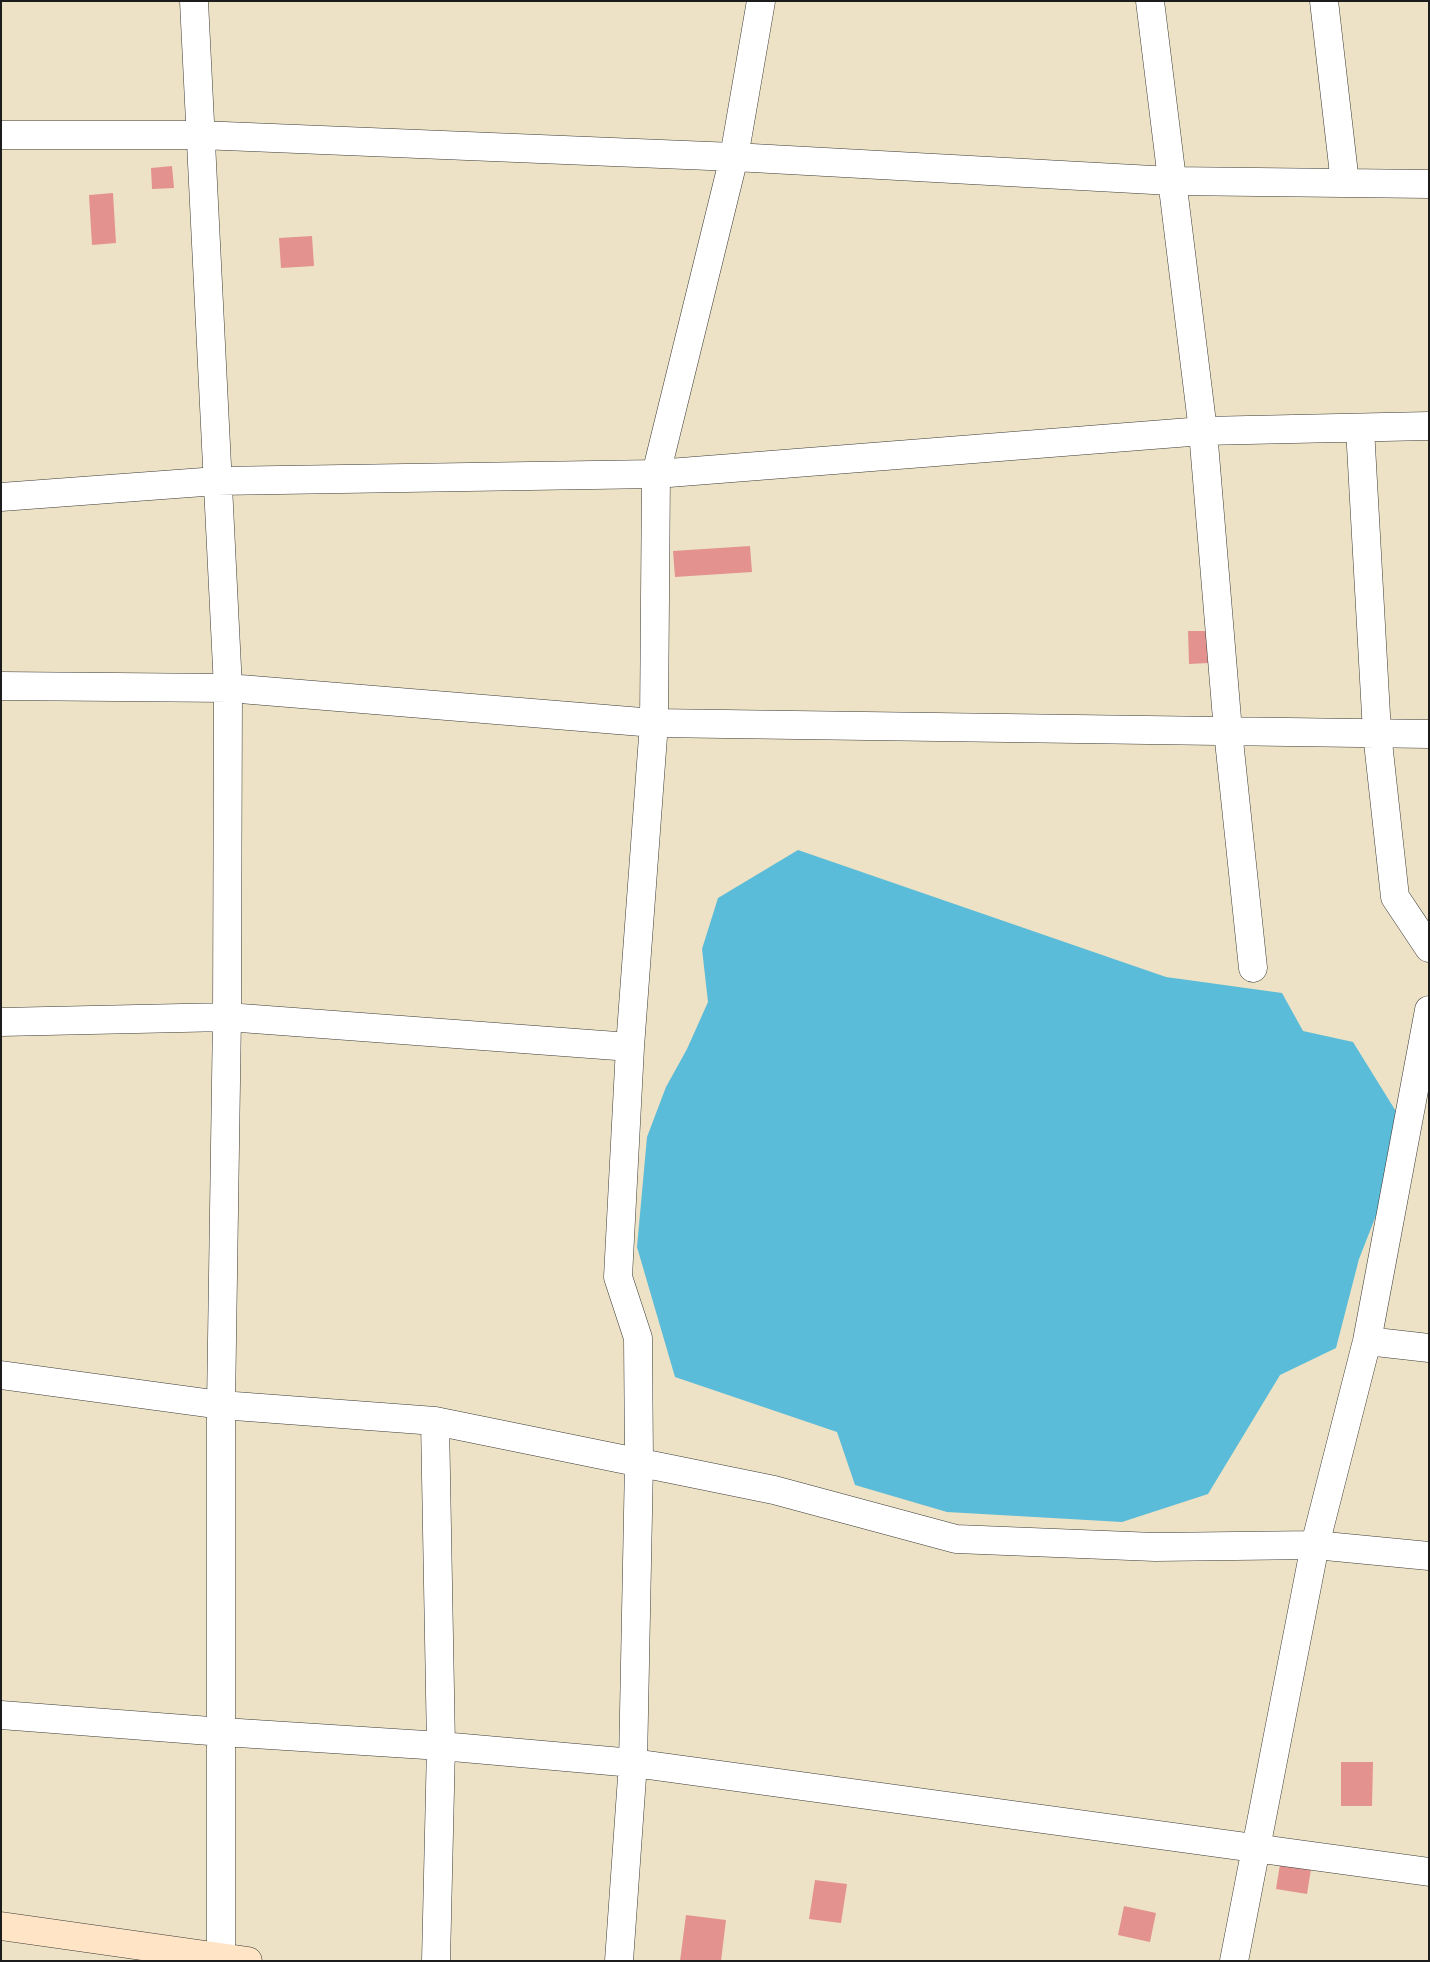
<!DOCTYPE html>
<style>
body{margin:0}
#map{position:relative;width:1430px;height:1962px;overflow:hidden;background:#ede2c5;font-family:"Sorts Mill Goudy",serif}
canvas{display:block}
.frame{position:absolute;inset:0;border:2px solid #1c1c1c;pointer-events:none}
</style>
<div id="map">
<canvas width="1430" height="1962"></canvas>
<div class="frame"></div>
</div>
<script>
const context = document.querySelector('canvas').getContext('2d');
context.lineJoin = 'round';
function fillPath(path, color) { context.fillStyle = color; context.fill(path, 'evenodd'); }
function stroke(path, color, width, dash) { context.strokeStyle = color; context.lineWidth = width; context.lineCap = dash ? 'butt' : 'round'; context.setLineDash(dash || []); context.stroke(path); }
fillPath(new Path2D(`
 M 798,850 L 1166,977 L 1282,993 L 1303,1031 L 1353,1042 L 1397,1113 L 1388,1185 L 1359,1259 L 1336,1348 L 1280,1375 L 1208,1494 L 1122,1522 L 947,1512 L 855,1485 L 837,1432 L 675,1377 L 637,1247 L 647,1137 L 666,1087 L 687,1049 L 708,1002 L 702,949 L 718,898 Z`), '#5abcd8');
fillPath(new Path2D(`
 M 172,166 L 174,188 L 152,189 L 151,168 Z
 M 113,193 L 116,243 L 92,245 L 89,195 Z
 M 312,236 L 314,266 L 281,268 L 279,238 Z
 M 750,546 L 752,572 L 675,577 L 673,551 Z
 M 1188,631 L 1207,631 L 1208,663 L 1189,664 Z
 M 1341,1762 L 1373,1762 L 1372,1806 L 1341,1806 Z
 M 1281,1858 L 1312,1863 L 1307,1894 L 1276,1889 Z
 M 815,1880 L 847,1884 L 841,1923 L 809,1919 Z
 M 1124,1906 L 1156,1913 L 1150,1942 L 1118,1935 Z
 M 686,1915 L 726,1920 L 721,1961 L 680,1961 Z`), '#e39290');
const street = new Path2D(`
 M 194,1 L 228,688 L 227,1017 L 221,1405 L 221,1958
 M 1150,1 L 1203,431 L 1228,731 L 1253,968
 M 1324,1 L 1345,183
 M 1,135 L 200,135 L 734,157 L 1171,181 L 1429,184
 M 1360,428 L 1377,733 L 1395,897 L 1429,948
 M 1,497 L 217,481 L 656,474 L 1203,431 L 1429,426
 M 1,686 L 228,688 L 654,723 L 1429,734
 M 1,1022 L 227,1017 L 630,1047
 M 1367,1341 L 1429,1348
 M 1,1375 L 221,1405 L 435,1421 L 774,1490 L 956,1539 L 1155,1547 L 1315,1545 L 1429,1556
 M 435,1421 L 441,1746 L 436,1961
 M 1,1715 L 223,1732 L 441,1746 L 633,1763 L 1429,1872
 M 619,1961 L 633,1763 L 639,1463 L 638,1338 L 618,1277 L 630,1047 L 654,723 L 656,474 L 734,157 L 761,1
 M 1234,1961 L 1315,1545 L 1367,1341 L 1429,1010`);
const secondary = new Path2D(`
 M 1,1926 L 248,1961`);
stroke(street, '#3b3a35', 29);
stroke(secondary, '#3b3a35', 29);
stroke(street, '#fff', 28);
stroke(secondary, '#ffe4c6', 28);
</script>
